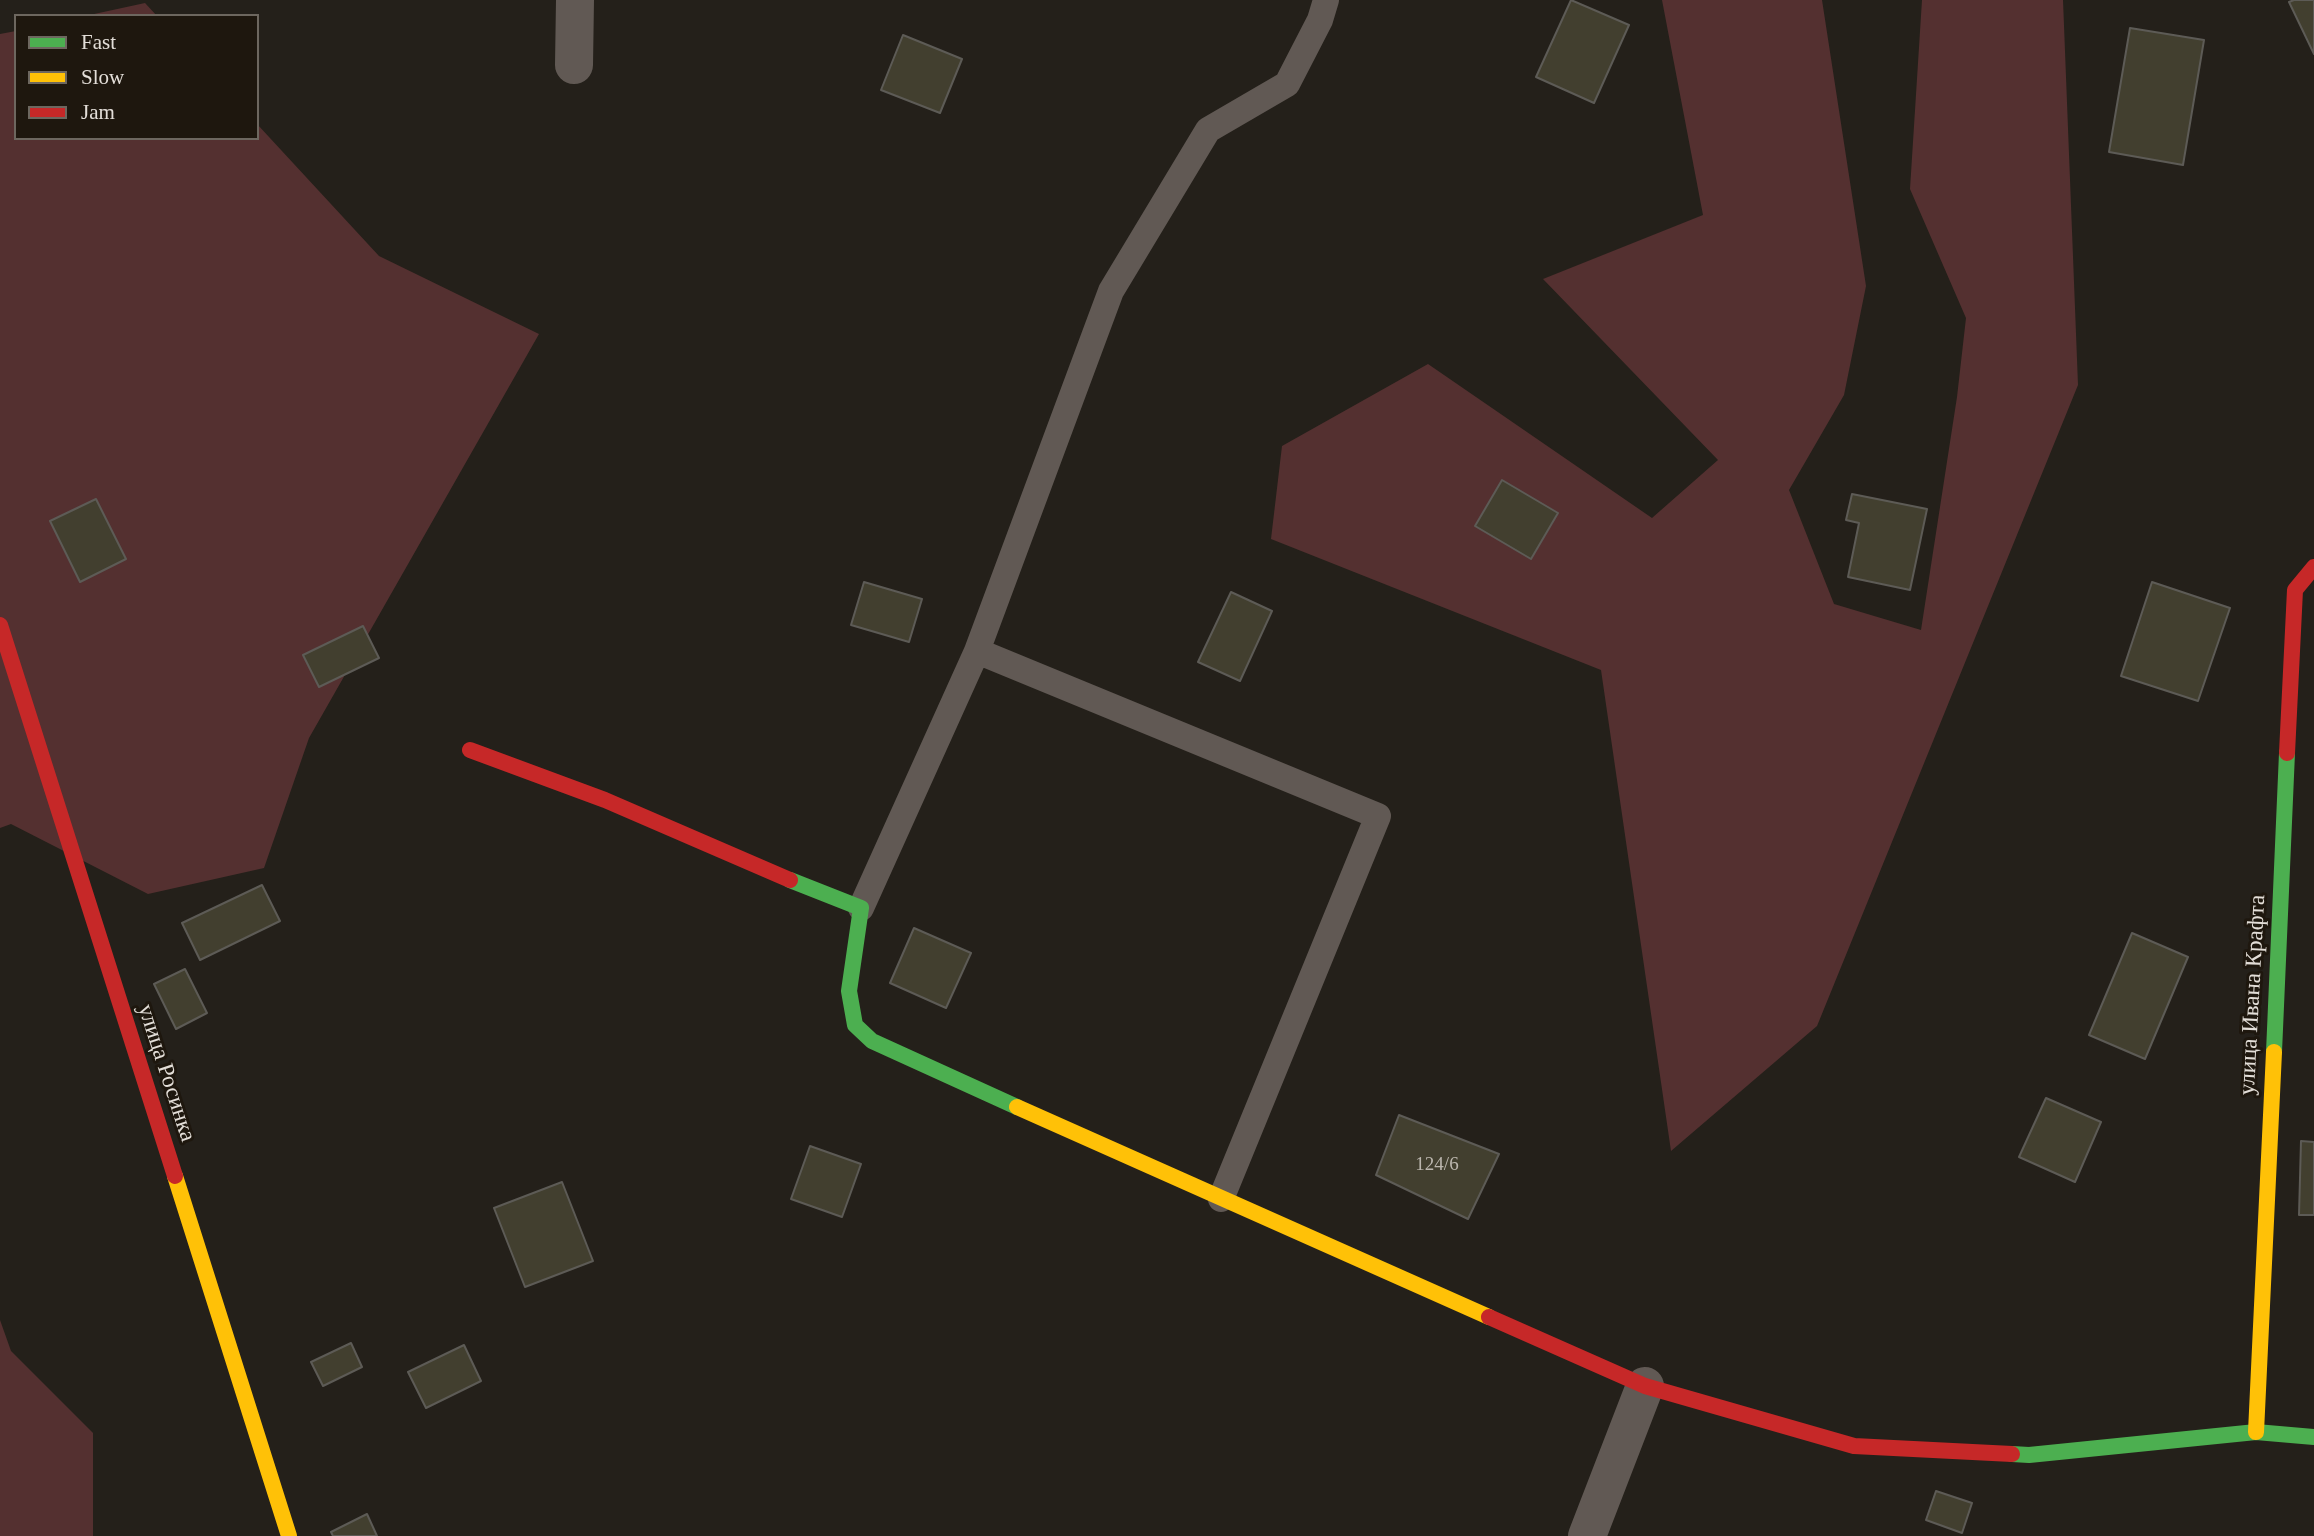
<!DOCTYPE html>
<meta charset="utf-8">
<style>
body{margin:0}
#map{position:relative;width:2314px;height:1536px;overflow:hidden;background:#24201a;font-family:"Times New Roman",serif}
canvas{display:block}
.legend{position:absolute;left:14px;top:14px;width:245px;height:126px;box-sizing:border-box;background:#1e170e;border:2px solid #6d675f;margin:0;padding:9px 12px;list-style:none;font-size:21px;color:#e3ded8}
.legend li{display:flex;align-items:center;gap:14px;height:35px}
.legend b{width:35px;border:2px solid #6d675f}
</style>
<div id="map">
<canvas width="2314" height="1536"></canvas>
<ul class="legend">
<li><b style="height:9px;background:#4caf50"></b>Fast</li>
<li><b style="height:9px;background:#ffc107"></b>Slow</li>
<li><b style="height:9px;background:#c62828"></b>Jam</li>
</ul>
</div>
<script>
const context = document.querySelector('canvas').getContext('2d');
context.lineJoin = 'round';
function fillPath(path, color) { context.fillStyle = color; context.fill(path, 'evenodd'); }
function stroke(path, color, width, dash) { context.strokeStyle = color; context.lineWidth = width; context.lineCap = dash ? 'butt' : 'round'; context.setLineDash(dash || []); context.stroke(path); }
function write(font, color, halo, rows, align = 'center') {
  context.font = font + ' "Times New Roman",serif'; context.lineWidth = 6; context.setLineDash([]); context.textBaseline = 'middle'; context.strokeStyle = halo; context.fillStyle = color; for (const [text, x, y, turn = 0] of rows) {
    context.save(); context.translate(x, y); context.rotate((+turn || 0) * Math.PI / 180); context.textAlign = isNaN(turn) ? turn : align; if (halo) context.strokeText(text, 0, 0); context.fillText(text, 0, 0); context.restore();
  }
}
fillPath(new Path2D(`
 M 1662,0 L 1822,0 L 1866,286 L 1844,395 L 1789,490 L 1834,604 L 1921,630 L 1957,397 L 1966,318 L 1910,189 L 1922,0 L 2063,0 L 2078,385 L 1817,1026 L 1671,1151 L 1601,670 L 1271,539 L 1282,446 L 1428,364 L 1652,518 L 1718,460 L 1543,279 L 1703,215 Z
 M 145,3 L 157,16 L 85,16 Z
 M 16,31 L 16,138 L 257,138 L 257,124 L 379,256 L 539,334 L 309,738 L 264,868 L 148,894 L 11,824 L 0,828 L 0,34 Z
 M 0,1320 L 11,1351 L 93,1433 L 93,1536 L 0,1536 Z`), '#543030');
const building = new Path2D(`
 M 1571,0 L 1629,25 L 1594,103 L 1536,77 Z
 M 2294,0 L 2314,0 L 2314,54 L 2289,2 Z
 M 2130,28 L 2204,40 L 2183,165 L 2109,152 Z
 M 903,35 L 962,59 L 940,113 L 881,90 Z
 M 1502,480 L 1558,513 L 1531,559 L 1475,526 Z
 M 1852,494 L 1927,509 L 1910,590 L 1848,577 L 1859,523 L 1846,520 Z
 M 96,499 L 126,559 L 80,582 L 50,521 Z
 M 864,582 L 922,599 L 909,642 L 851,625 Z
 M 2152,582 L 2230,608 L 2198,701 L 2121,676 Z
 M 1231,592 L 1272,611 L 1240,681 L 1198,662 Z
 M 363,626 L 379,658 L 319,687 L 303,655 Z
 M 262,885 L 280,921 L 200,960 L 182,923 Z
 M 914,928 L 971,953 L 946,1008 L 890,983 Z
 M 2132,933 L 2188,957 L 2145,1059 L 2089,1035 Z
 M 185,969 L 207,1013 L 176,1029 L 154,984 Z
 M 2046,1098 L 2101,1122 L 2075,1182 L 2019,1157 Z
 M 1399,1115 L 1499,1154 L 1468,1219 L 1376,1175 Z
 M 2301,1141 L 2314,1142 L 2314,1215 L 2299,1215 Z
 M 810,1146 L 861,1164 L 842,1217 L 791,1199 Z
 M 562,1182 L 593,1261 L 525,1287 L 494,1208 Z
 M 351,1343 L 362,1367 L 323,1386 L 311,1362 Z
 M 464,1345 L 481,1381 L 426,1408 L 408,1372 Z
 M 1936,1491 L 1972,1503 L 1962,1533 L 1926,1520 Z
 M 367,1514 L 377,1536 L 333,1536 L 331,1532 Z`);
fillPath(building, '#423f2f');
stroke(building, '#5d5b56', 2);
stroke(new Path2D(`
 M 977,651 L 1378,816 L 1221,1199
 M 861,908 L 977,651 L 1111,291 L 1208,130 L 1287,84 L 1320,20 L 1326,0`), '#615954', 26);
stroke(new Path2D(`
 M 574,65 L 575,0
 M 1587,1536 L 1645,1386`), '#615954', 38);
stroke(new Path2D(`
 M 790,880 L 861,908 L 849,991 L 855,1025 L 872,1041 L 1017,1107
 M 2274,1052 L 2287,753
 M 2012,1454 L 2029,1455 L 2256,1432 L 2314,1437`), '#4caf50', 16);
stroke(new Path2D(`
 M 1017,1107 L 1489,1317
 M 175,1176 L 289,1536
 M 2256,1432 L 2274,1052`), '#ffc107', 16);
stroke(new Path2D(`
 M 0,625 L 175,1176
 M 470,750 L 605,800 L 790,880
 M 2287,753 L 2295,590 L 2314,567
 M 1489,1317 L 1645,1386 L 1854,1446 L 2012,1454`), '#c62828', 16);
write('19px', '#bbb6ae', null, [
 ["124/6",1437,1165]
]);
write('23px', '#e3ded8', '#1e170e', [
 ["улица Ивана Крафта",2253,995,-87],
 ["улица Росинка",166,1073,72]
]);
</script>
